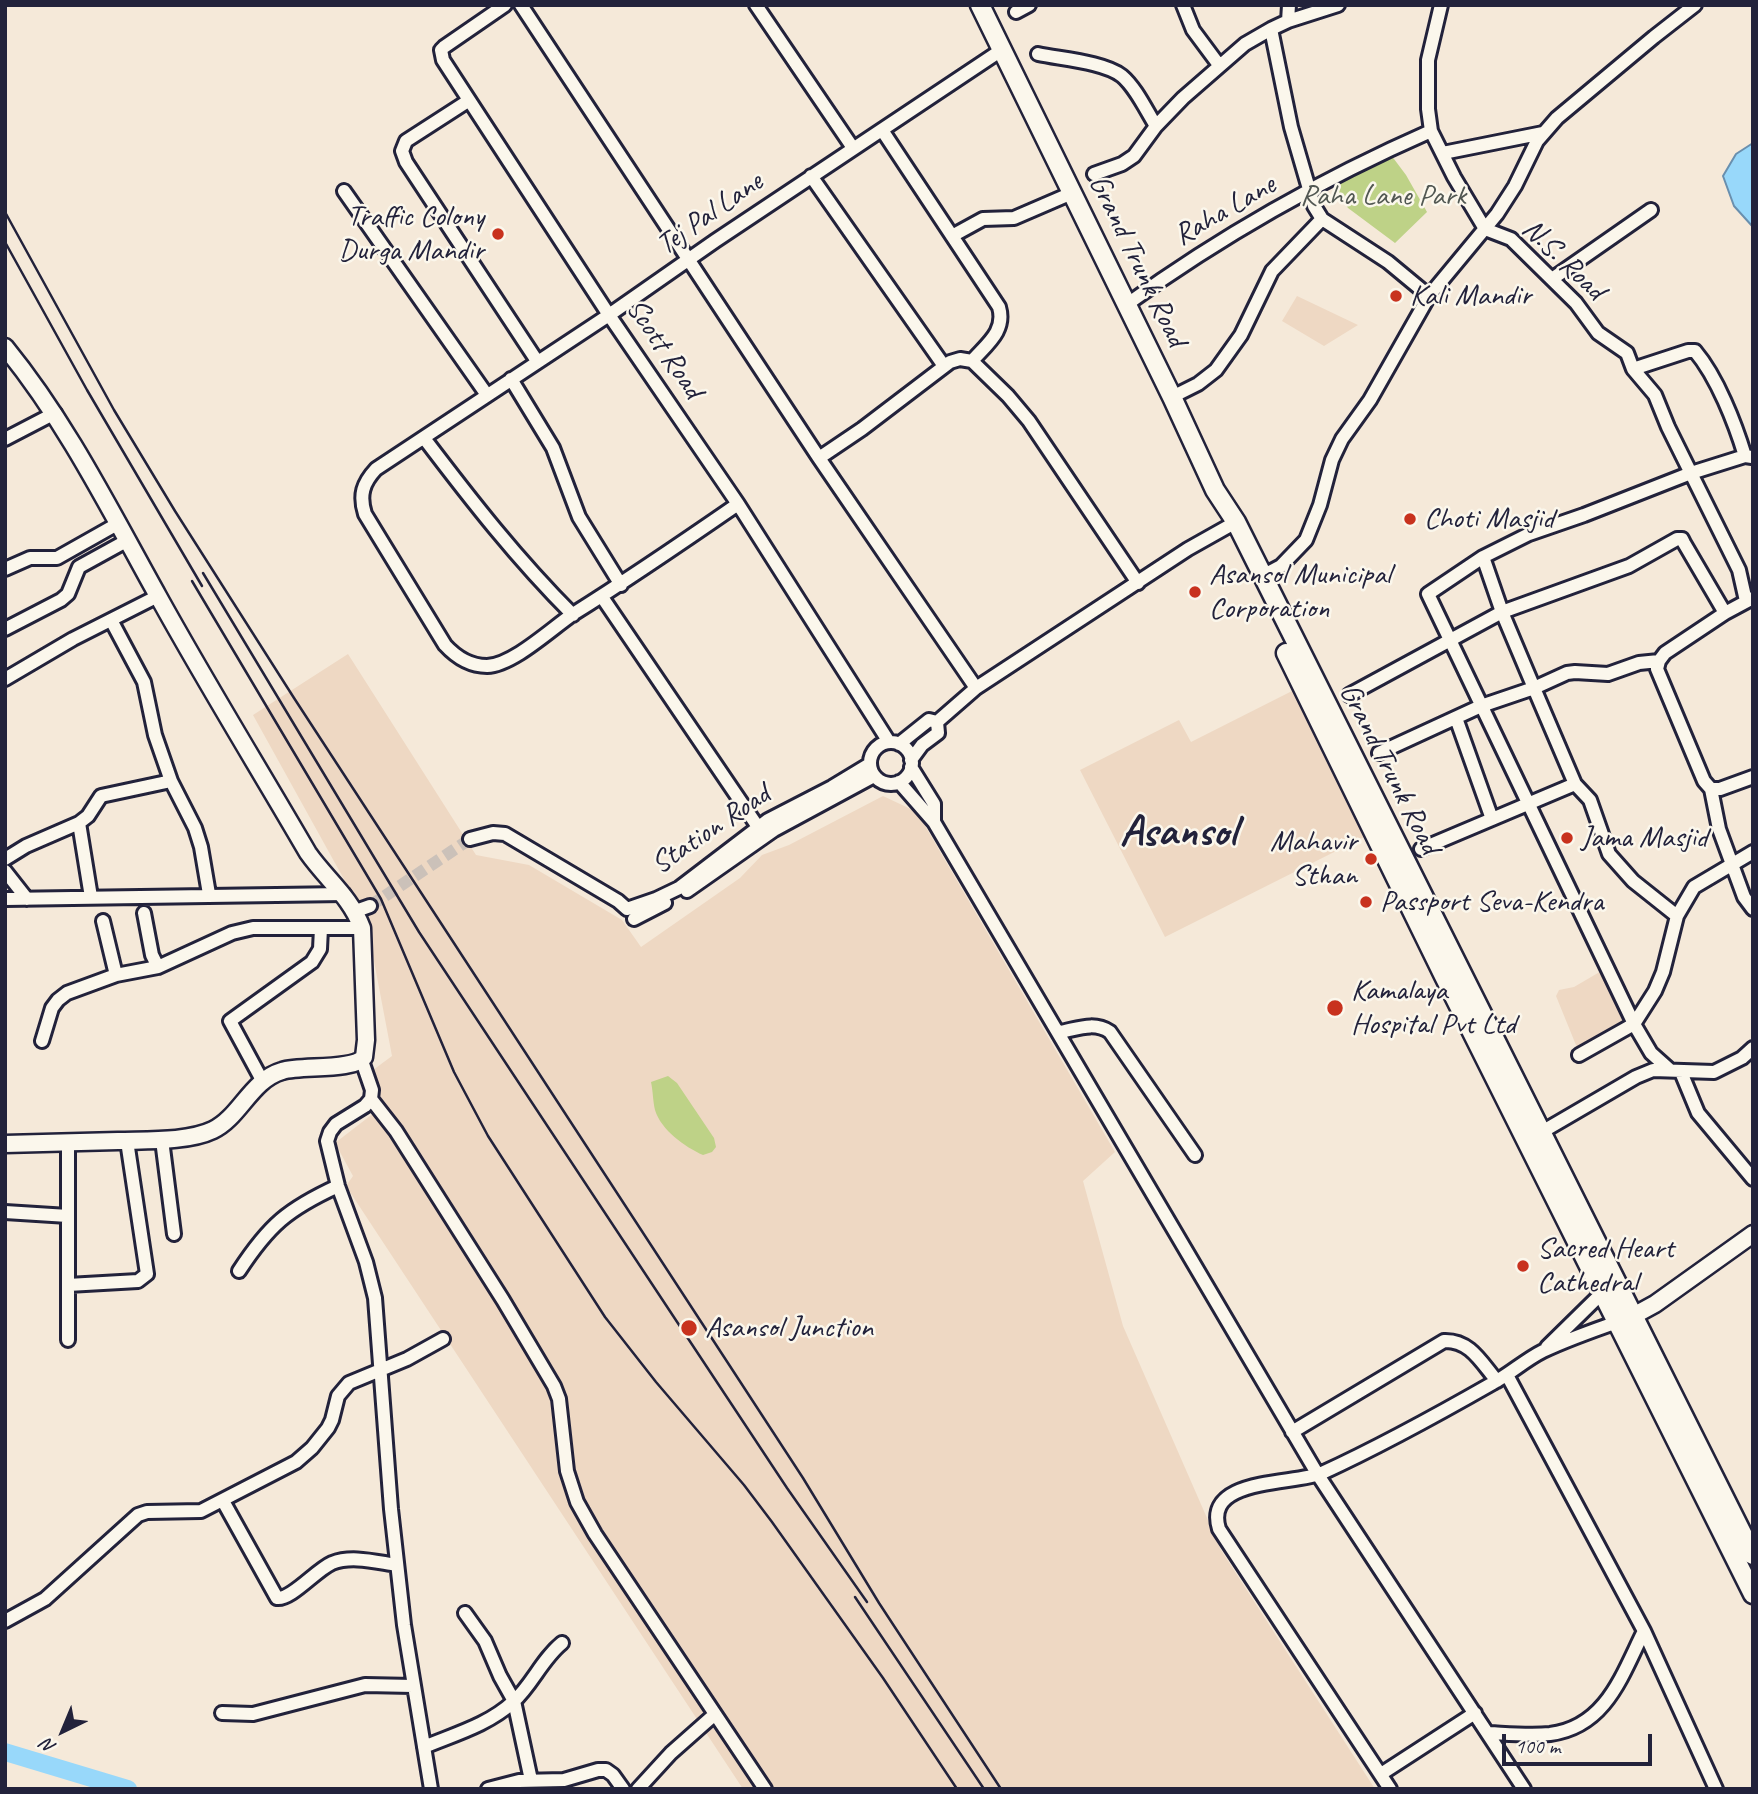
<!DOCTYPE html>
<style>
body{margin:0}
#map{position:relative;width:1758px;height:1794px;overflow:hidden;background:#f5e9d9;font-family:Caveat,sans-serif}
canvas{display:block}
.frame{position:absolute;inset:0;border:7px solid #22223b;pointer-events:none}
.north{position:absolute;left:28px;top:1696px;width:70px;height:70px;-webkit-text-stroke:5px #fbf7ec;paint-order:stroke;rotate:223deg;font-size:19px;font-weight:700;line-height:28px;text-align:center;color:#22223b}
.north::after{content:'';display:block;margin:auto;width:24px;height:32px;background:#22223b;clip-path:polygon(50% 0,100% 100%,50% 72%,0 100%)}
.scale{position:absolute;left:1502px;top:1734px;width:150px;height:32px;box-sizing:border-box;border:4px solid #22223b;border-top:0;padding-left:9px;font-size:21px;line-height:24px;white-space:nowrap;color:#22223b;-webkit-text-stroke:5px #fbf7ec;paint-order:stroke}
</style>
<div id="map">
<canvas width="1758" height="1794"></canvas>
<div class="frame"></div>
<div class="north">N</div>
<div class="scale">100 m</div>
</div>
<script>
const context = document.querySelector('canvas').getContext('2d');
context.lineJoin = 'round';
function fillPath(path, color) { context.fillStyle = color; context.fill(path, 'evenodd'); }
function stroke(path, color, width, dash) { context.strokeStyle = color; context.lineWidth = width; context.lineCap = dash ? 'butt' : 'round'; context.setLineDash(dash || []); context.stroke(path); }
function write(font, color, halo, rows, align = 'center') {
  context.font = font + ' Caveat,sans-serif'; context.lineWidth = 5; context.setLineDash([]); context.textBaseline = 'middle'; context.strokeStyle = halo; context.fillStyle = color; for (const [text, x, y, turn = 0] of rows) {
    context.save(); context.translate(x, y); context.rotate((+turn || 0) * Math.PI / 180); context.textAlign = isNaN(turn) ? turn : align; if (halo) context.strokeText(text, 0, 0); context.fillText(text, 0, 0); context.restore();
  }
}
fillPath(new Path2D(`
 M 1297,296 L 1358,325 L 1324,346 L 1282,321 Z
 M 348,654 L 476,855 L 529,865 L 622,920 L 641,947 L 740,878 L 762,855 L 789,845 L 883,796 L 917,812 L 1115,1152 L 1083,1181 L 1123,1326 L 1221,1550 L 1375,1789 L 743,1789 L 346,1186 L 353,1176 L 335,1143 L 383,1106 L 369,1073 L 392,1056 L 366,919 L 253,715 Z
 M 1294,690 L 1368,835 L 1165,937 L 1080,770 L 1179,720 L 1191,742 Z
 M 1603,970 L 1629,1022 L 1578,1050 L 1556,996 L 1559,990 L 1574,987 Z`), '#eed8c3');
fillPath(new Path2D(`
 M 1391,155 L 1406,175 L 1427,212 L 1395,243 L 1348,208 L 1333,187 Z
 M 668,1076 L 677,1083 L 714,1138 L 716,1147 L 712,1152 L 703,1155 C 685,1147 661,1130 655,1110 C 653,1102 653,1091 651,1082 Z`), '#bed287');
const water = new Path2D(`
 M 1753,143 L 1753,227 L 1734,206 L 1723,176 L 1736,154 Z`);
fillPath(water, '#98d8fa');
stroke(water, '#698fae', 2);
stroke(new Path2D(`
 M 5,1752 L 128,1789`), '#98d8fa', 18);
stroke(new Path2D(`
 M 370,906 L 470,839`), '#cbc1b9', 12, [12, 6]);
const street = new Path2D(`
 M 505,5 L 444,47 L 441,50 L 443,60 L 609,315 L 738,504 L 889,742
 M 521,5 L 819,458 L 976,688
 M 756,5 L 853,148
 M 1183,5 L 1193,30 L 1219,65
 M 1289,5 L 1288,21 L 1271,29 L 1291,127 L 1314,206 L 1322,219 L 1388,262 L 1429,296
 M 1441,5 L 1428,60 L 1428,109 L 1431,131 L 1454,177 L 1485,229 L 1511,239 L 1576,303 L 1598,333 L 1627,353 L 1633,369 L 1688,351 L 1695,351 C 1717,377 1735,423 1745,456 L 1752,457
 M 1016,12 L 1029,5
 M 1288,21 L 1338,5
 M 1038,54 C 1061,59 1104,62 1122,76 C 1136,88 1146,110 1156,126
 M 468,101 L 406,141 L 402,151 L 406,162 L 537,361
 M 882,130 L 999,307 C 1006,331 987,344 972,361
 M 1443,153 L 1543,133
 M 1094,174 L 1122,164 L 1134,156 L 1156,126 L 1183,98 L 1245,44 L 1271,29
 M 811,176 L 944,366
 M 344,191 L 487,395
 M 952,236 L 983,219 L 1014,218 L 1072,193
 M 1552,279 L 1651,210
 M 1126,305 C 1220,237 1324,178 1431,131
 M 1633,369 L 1655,395 L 1668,427 L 1739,570 L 1746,601
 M 511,379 L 553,448 L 579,517 L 621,585
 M 1172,397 L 1198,384 L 1216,370 L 1241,335 L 1272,271 L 1322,219
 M 424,438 C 471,500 517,559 573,615
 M 5,439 L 55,413
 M 819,458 L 862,429 L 950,362 L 960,359 L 972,361 L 1008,396 L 1029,421 L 1138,583
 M 738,504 C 683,542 629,579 573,614 C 551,629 513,665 487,666 C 470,666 456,657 445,645 L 365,514 C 359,495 363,483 376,469 L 609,315 L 715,241 L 1003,49
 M 1483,557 L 1502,612 L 1534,688 L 1575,784 L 1590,800 L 1609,854 L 1633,881 L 1677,916
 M 5,569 L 30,558 L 57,558 L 119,523
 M 1262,576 L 1281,566 L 1306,540 L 1320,505 L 1332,460 L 1342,439 L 1370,400 L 1429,296 L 1497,214 L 1515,186 L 1537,141 L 1557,118 L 1654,37 L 1695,5
 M 602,597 L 758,827
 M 1753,598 L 1725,613 L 1665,653 L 1659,661 L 1657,669 L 1704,781 L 1711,789 L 1720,789 L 1753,777
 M 111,620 L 144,682 L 155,735 L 171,781 L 195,828 L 201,847 L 209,894
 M 5,629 L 61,600 L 68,594 L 79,567 L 128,540
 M 5,679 L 73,639 L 158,596
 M 1349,695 L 1502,612 L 1629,566 L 1677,539 L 1682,539 L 1684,543 L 1725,613
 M 1456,718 L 1492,819
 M 937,722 L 976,688 L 1188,549 L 1236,522
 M870 763a21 21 0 1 1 42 0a21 21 0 1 1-42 0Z
 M 899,744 L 929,720 L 937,722 L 938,733 L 922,745 L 911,760
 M 1379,753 L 1481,706 L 1534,688 L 1567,673 L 1575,672 L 1608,674 L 1639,663 L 1659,661
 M 899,782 L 934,822 L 934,804 L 911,767
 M 1711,789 L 1719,829 L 1744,897 L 1753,909
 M 934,822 L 1318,1475 L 1524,1789
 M 79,823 L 91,897
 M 470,839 L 493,833 L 505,834 L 618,901 L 627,909 L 656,899 L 679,888 L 768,820 L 832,787 L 870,764
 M 1421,849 L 1575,784
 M 5,859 L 26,846 L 79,823 L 88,816 L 101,796 L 171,781
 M 5,871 L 27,899
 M 687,891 L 774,830 L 874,776
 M 5,899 L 344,894
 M 356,911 L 370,906
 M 144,913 L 152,955 L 158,967
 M 634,919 L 665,903
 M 103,921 L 116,975
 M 1060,1032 C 1077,1029 1094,1021 1110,1032 L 1195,1155
 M 42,1041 L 52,1008 L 58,1000 L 67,993 L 116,975 L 158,967 L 232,933 L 253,928 L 362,928
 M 1579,1055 L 1634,1024 L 1655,991 L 1663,972 L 1677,916 L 1694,887 L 1753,852
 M 362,1061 L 372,1090 L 371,1099 L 365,1106 L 336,1124 L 330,1132 L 327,1141 L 338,1186 L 366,1262 L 375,1298 L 391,1509 L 404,1625 L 431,1789
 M 1670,1070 L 1651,1053 L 1634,1024 L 1428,594 L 1483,557 L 1529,534 L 1584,515 L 1691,473 L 1745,456
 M 1681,1072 L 1698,1113 L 1753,1179
 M 263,1082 L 230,1021 L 312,962 L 320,949 L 321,928
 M 371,1099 L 396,1131 L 503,1300 L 554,1386 L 559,1399 L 567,1471 L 577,1502 L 595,1534 L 765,1789
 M 1540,1133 L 1636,1077 L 1653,1070 L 1714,1072 L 1742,1058 L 1753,1048
 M 162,1140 L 174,1234
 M 68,1142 L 68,1340
 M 5,1212 L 68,1216
 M 239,1271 C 269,1225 288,1209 338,1186
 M 68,1285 L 138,1281 L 147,1274 L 127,1141
 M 1547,1347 L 1602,1293
 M 1507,1375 L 1644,1631 L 1716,1789
 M 1292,1432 L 1444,1341 C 1470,1340 1481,1362 1497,1381
 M 223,1501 L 277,1598 C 291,1600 316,1570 332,1563 C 352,1555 376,1562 397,1565
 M 465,1613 L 485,1641 L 500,1676 L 514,1701 L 531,1780
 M 5,1621 L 45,1599 L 138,1515 L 147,1512 L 201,1511 L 296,1462 L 312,1448 L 328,1428 L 332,1420 L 338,1396 L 349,1383 L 407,1359 L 443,1339
 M 222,1713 L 253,1714 L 365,1685 L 413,1686
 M 1490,1733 C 1509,1734 1530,1736 1550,1734 C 1606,1727 1622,1675 1644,1631
 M 424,1747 C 455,1734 488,1725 513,1702 C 532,1685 542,1659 562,1643
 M 1381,1774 L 1475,1713
 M 488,1789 L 519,1781 L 564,1780 L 598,1770 L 606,1770 L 613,1775 L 623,1789
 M 638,1789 L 671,1753 L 714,1715
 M 1390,1789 L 1219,1529 C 1203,1477 1294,1485 1322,1473 C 1381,1446 1437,1415 1493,1383 C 1510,1374 1525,1360 1543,1351 C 1568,1339 1597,1329 1623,1320`);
const secondary = new Path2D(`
 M 5,347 C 67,423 110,510 158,596 C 206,683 258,767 308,853 C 327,880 350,896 362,928 L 366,1040 L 364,1057 C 354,1071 301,1065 282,1071 C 251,1080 240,1117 213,1130 C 188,1142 146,1140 118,1141 C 80,1142 43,1143 5,1144
 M 1633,1316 L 1655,1304 L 1753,1234`);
const primary = new Path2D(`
 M 980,5 L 1172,397 L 1215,490 L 1236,522 L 1753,1555
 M 1286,653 L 1444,976 L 1753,1594`);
stroke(street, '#22223b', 18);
stroke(secondary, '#22223b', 21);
stroke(primary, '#22223b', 23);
stroke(street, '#fbf7ec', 12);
stroke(secondary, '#fbf7ec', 16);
stroke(primary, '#fbf7ec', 18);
stroke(new Path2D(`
 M 5,212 L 114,410 L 175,511 L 294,698 L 803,1478 L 879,1603 L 1001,1789
 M 5,242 L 87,390 L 202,586
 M 203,573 L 419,932 L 787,1488 L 867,1602
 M 192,581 L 381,899 L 454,1072 L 488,1136 L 605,1317 L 656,1382 L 744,1485 L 772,1522 L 883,1678 L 957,1789
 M 855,1597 L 984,1789`), '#22223b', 2.5);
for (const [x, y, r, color] of [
 [498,234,7,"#c8321e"],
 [1396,296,7,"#c8321e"],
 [1410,519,7,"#c8321e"],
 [1195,592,7,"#c8321e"],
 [1567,838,7,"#c8321e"],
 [1371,859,7,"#c8321e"],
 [1366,902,7,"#c8321e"],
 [1335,1008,9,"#c8321e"],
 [1523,1266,7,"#c8321e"],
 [689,1328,9,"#c8321e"]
]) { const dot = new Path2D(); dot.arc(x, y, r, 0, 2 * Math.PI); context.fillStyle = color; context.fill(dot); stroke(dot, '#fbf7ec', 2.5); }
write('30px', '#515752', '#fbf7ec', [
 ["Raha Lane Park",1383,196]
]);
write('30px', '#22223b', '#fbf7ec', [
 ["Raha Lane",1225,211,-30],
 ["Tej Pal Lane",710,214,-35],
 ["N.S. Road",1563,260,44],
 ["Grand Trunk Road",1137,261,64],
 ["Scott Road",664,349,56],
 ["Grand Trunk Road",1389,769,63],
 ["Station Road",711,830,-34]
]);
write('30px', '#22223b', '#fbf7ec', [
 ["Traffic Colony",484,217,"right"],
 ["Durga Mandir",484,251,"right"],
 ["Kali Mandir",1410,296],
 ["Choti Masjid",1424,519],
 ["Asansol Municipal",1209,575],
 ["Corporation",1209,609],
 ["Jama Masjid",1581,838],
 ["Mahavir",1357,842,"right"],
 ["Sthan",1357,876,"right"],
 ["Passport Seva-Kendra",1380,902],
 ["Kamalaya",1351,991],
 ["Hospital Pvt Ltd",1351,1025],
 ["Sacred Heart",1537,1249],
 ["Cathedral",1537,1283],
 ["Asansol Junction",705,1328]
], 'left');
write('bold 44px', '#22223b', '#fbf7ec', [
 ["Asansol",1178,833]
]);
</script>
